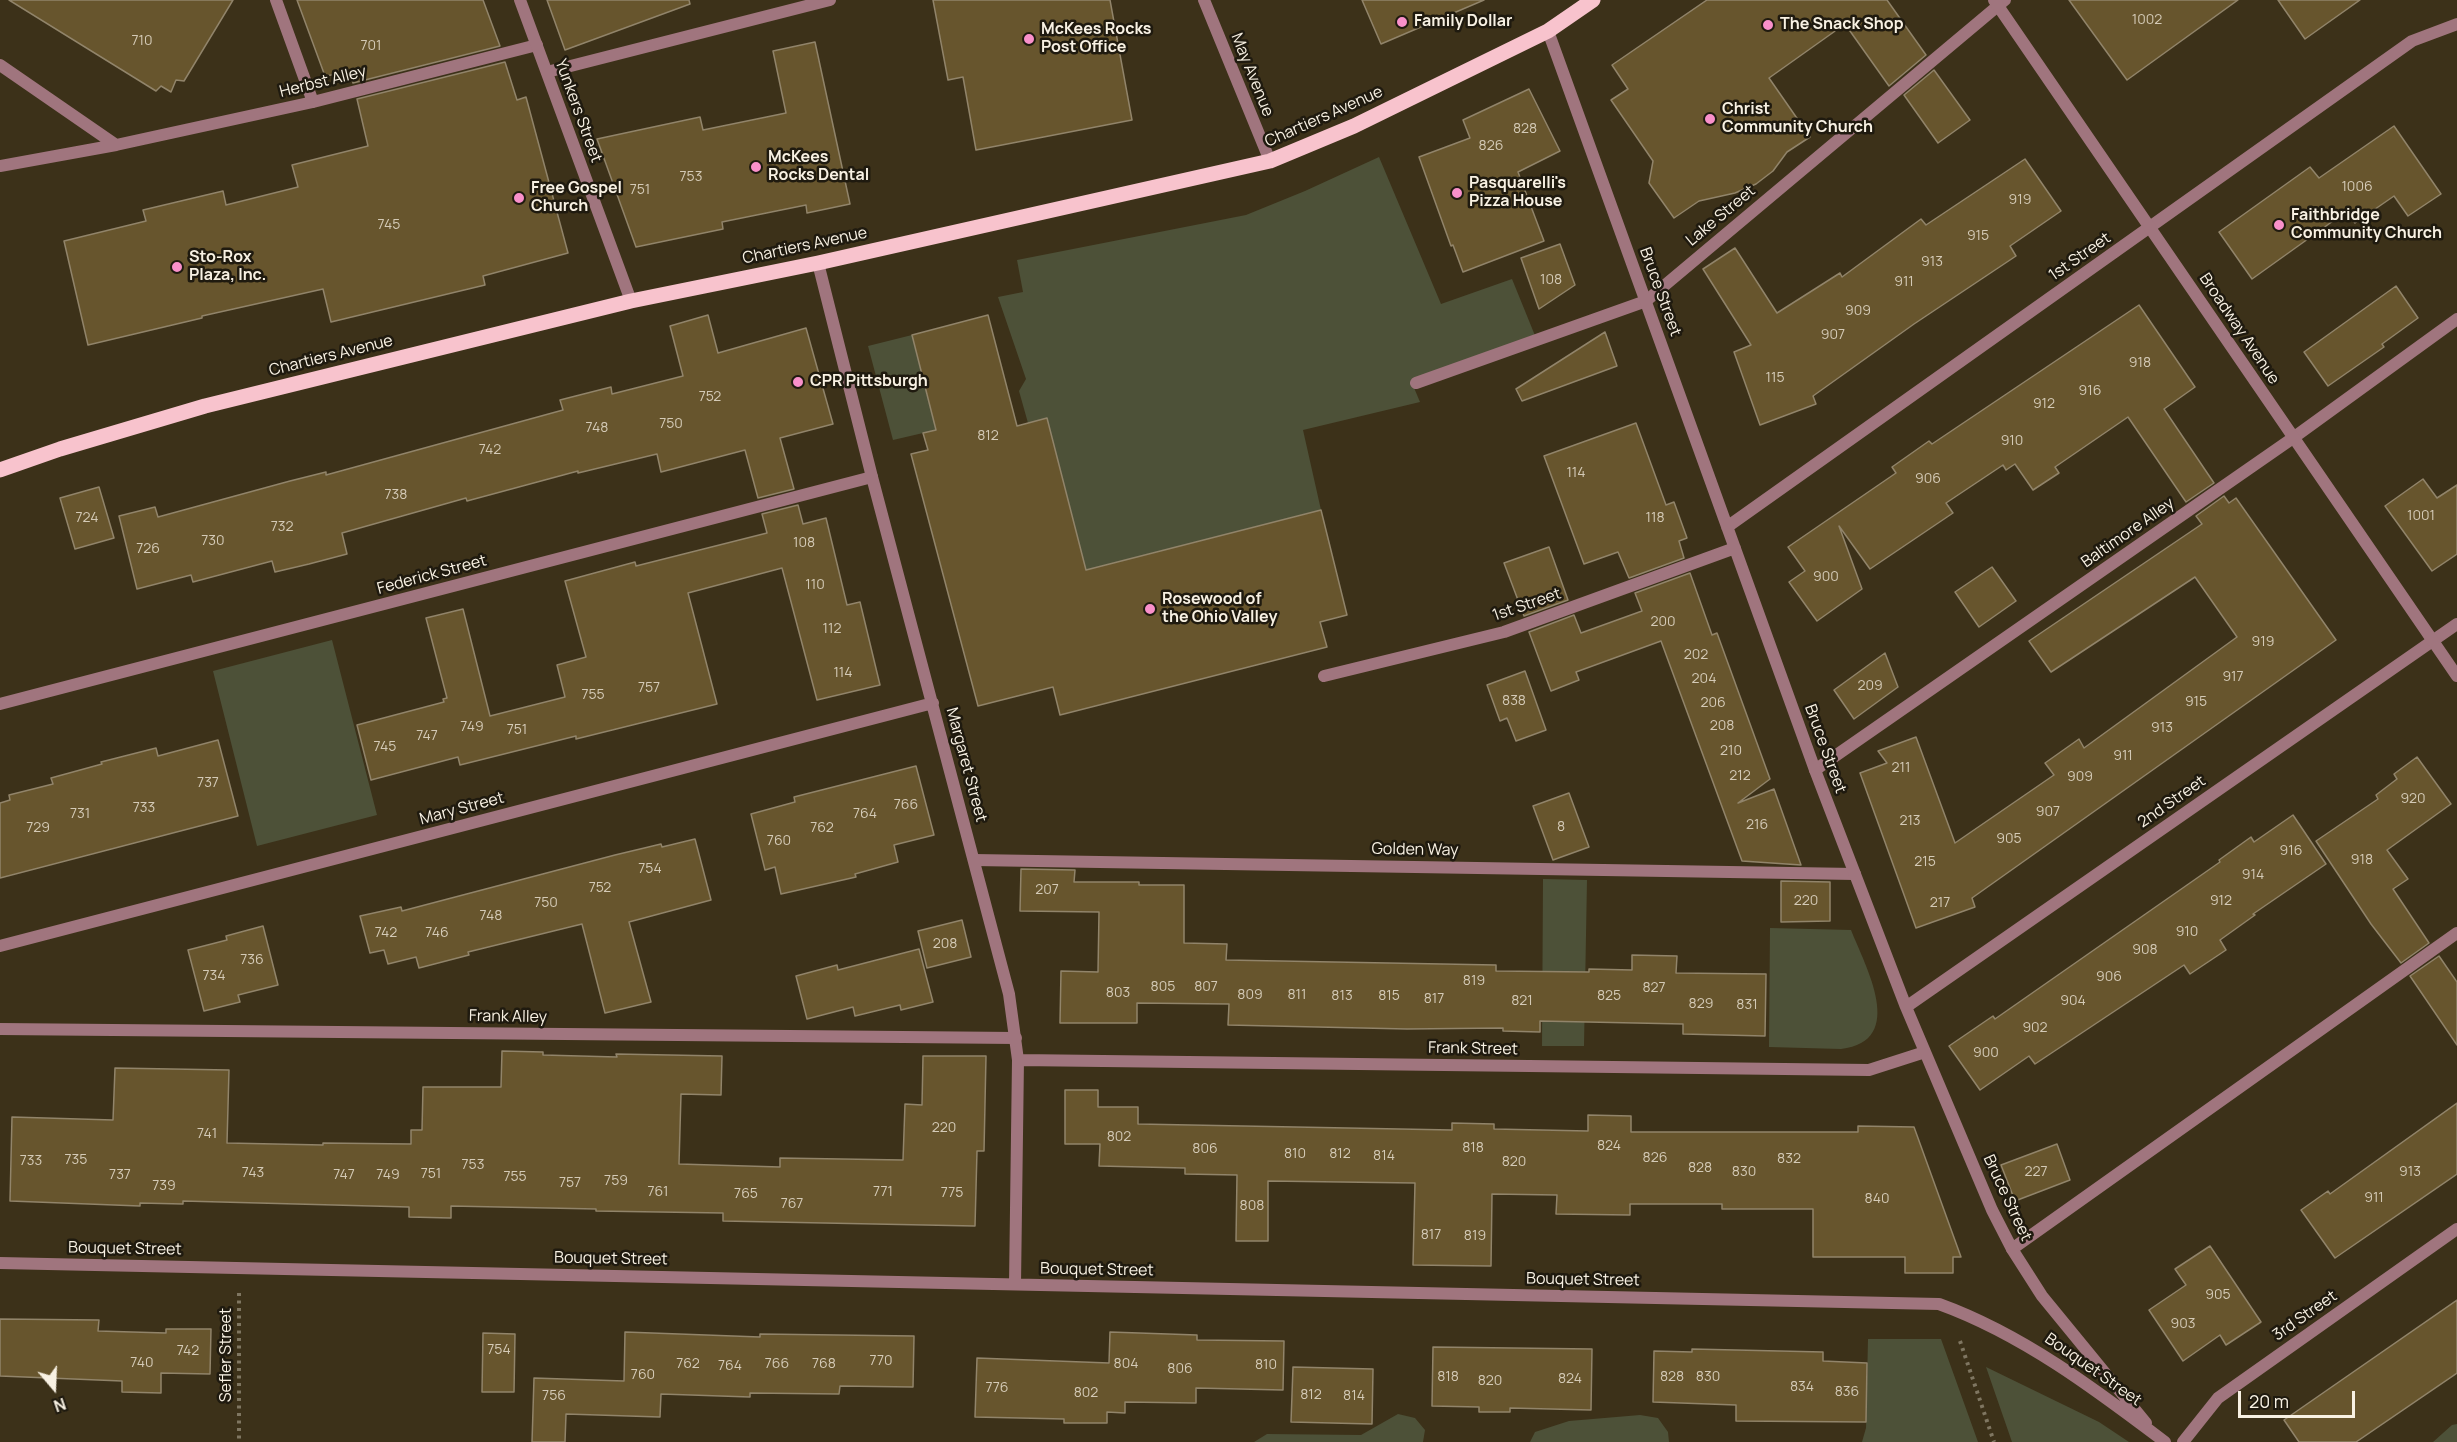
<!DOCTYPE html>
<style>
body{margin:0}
#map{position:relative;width:2457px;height:1442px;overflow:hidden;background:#3c3119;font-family:Manrope,sans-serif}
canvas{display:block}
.north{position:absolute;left:24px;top:1358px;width:60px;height:60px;-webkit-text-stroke:4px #1f1a0f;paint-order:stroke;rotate:161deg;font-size:16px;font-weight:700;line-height:24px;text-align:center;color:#f8f1e3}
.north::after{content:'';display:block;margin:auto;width:21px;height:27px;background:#f8f1e3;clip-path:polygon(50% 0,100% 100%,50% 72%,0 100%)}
.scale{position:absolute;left:2238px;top:1391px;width:117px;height:27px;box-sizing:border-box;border:3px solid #f8f1e3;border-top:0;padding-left:8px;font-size:18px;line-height:21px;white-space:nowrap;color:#f8f1e3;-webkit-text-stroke:4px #1f1a0f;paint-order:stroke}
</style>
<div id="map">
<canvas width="2457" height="1442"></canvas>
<div class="north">N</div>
<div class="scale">20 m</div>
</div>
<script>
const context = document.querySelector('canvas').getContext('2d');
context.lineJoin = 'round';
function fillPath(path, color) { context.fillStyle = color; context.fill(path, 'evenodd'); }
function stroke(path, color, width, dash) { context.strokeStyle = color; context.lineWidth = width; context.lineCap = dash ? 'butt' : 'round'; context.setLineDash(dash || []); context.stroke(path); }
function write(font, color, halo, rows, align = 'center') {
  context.font = font + ' Manrope,sans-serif'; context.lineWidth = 5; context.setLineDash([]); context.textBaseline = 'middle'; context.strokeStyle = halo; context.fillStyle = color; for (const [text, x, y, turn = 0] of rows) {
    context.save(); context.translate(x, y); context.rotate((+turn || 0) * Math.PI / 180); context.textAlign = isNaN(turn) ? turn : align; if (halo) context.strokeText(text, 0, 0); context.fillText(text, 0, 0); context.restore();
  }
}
fillPath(new Path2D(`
 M 1379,157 L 1441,304 L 1512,279 L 1536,338 L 1412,383 L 1420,402 L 1303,430 L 1321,510 L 1086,570 L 1028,423 L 1019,391 L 1026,379 L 998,297 L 1023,292 L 1017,260 L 1246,215 L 1305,191 Z
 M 912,335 L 936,430 L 893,440 L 868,346 Z
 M 332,640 L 377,815 L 257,846 L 213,671 Z
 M 1543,879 L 1587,880 L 1584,1046 L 1542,1046 Z
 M 1770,928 L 1851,930 C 1865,966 1908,1041 1841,1049 L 1769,1047 Z
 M 1868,1339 L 1941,1339 L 1978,1442 L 1862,1442 L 1866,1428 Z
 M 1986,1367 L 2099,1422 L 2129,1442 L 2012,1442 Z
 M 1398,1414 L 1415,1418 L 1425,1430 L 1423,1442 L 1254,1442 L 1267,1434 L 1361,1435 Z
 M 1640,1415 L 1658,1418 L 1668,1432 L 1669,1442 L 1530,1442 L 1535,1432 L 1569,1421 Z
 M 2457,1424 L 2457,1442 L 2433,1442 L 2452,1425 Z`), '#4d5138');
const building = new Path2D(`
 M 9,0 L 233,0 L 184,81 L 176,80 L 171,92 L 161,86 L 156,91 Z
 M 297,0 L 483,0 L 500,46 L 353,83 L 350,72 L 325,76 Z
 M 547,0 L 689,0 L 690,4 L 565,50 Z
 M 933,0 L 1110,0 L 1132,120 L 976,150 L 963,77 L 948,80 Z
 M 1362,0 L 1484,0 L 1381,44 Z
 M 1707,0 L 1887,0 L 1926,55 L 1889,86 L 1845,24 L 1769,78 L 1810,137 L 1787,152 L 1773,171 L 1756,184 L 1735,193 L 1699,201 L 1674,218 L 1649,183 L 1653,161 L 1611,100 L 1628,89 L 1612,65 Z
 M 2069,0 L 2238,0 L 2127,80 Z
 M 2278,0 L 2360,0 L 2305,39 Z
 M 815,42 L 850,204 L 807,213 L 806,205 L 722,222 L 723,229 L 636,247 L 597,139 L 700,117 L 703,130 L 786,113 L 773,51 Z
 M 505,62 L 517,100 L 526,97 L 568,253 L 483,276 L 485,285 L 331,322 L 323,289 L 202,316 L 202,318 L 88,345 L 64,241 L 146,221 L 143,210 L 223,191 L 226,205 L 298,187 L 292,165 L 368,146 L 357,99 Z
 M 1934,70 L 1970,120 L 1938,143 L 1904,95 Z
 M 1529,89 L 1560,151 L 1518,172 L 1544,241 L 1463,272 L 1453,245 L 1451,246 L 1419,157 L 1470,138 L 1463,120 Z
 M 2394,126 L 2441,194 L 2408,216 L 2394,196 L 2355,223 L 2347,211 L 2252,279 L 2219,232 L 2310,167 L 2319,178 Z
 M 2025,159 L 2061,211 L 2010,246 L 2016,256 L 1914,324 L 1813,396 L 1816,404 L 1760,425 L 1734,352 L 1751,345 L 1703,269 L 1735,248 L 1777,313 L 1840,273 L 1842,277 L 1921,219 L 1926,225 Z
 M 1560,244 L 1575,285 L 1539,309 L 1521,258 Z
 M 2396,286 L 2418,318 L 2382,344 L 2384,347 L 2328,386 L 2304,352 Z
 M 2139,305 L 2195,387 L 2164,409 L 2214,483 L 2186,502 L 2128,417 L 2055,467 L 2059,473 L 2033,490 L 2015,464 L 2006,470 L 2003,465 L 1946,503 L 1953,513 L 1870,569 L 1839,526 L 1862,589 L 1817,621 L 1789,582 L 1805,571 L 1788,547 L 1896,473 L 1892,467 L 1929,441 L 1932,444 Z
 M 708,315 L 718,353 L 806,328 L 833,424 L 780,438 L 794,489 L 758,498 L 745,450 L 661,472 L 657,454 L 578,473 L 578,471 L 467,501 L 466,498 L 342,533 L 347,554 L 309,564 L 275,572 L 272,561 L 193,582 L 191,575 L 137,589 L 119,516 L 155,507 L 158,517 L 290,481 L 326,472 L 326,475 L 563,410 L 560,400 L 611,387 L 612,394 L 683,376 L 670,326 Z
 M 988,315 L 1017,426 L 1047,418 L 1086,570 L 1321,510 L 1347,615 L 1320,622 L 1327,647 L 1060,715 L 1053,687 L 978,706 L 911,454 L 928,450 L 923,433 L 936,430 L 912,335 Z
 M 1605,332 L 1617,366 L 1522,401 L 1516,389 Z
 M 1636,423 L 1666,505 L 1674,502 L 1687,538 L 1679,541 L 1684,558 L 1629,578 L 1618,552 L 1584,564 L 1544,456 Z
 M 2423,479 L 2437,498 L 2457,485 L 2457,554 L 2432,571 L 2385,506 Z
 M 99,487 L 114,538 L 75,549 L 60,498 Z
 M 2224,496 L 2229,503 L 2236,498 L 2336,640 L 1972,898 L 1975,907 L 1916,928 L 1860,773 L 1887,763 L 1878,751 L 1916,737 L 1955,843 L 2054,775 L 2045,763 L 2079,739 L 2084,748 L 2237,637 L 2195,577 L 2051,672 L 2029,641 L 2202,524 L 2196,516 Z
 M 798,505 L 803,524 L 826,518 L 847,605 L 860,602 L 880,685 L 817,700 L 782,568 L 688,593 L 717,704 L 576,739 L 576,736 L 460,765 L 458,757 L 371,780 L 357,725 L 444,702 L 443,699 L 447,698 L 426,618 L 463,609 L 490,716 L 565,697 L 557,665 L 586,657 L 565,581 L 635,562 L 636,566 L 767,533 L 762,514 Z
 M 1549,547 L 1568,600 L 1524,616 L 1504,563 Z
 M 1992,567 L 2016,601 L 1979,627 L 1955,592 Z
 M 1690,573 L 1712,635 L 1717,633 L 1770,779 L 1738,803 L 1774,789 L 1801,865 L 1742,861 L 1661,641 L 1576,672 L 1579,680 L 1551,691 L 1529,632 L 1574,615 L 1581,633 L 1642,611 L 1635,593 Z
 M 1885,653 L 1898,687 L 1854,719 L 1834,690 Z
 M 1525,671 L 1546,730 L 1516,741 L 1507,718 L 1500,721 L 1487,685 Z
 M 218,740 L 238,816 L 0,878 L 0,803 L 10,800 L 9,795 L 53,784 L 51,778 L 102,764 L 101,762 L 156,748 L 158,756 Z
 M 2417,757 L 2451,804 L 2387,850 L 2408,879 L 2393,889 L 2429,943 L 2401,963 L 2371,924 L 2316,841 L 2378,799 L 2376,795 L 2397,779 L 2394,774 Z
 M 916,766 L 934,835 L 894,845 L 898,862 L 855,874 L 856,877 L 781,894 L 775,867 L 765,870 L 751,814 L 795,802 L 794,797 Z
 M 1569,793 L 1589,847 L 1553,860 L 1533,806 Z
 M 2293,815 L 2326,864 L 2253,914 L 2255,915 L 2220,940 L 2226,950 L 2190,974 L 2184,965 L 2035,1064 L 2029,1056 L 1980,1090 L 1949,1046 L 1993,1016 L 1995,1019 L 2220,862 L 2219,860 L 2251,837 L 2254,842 Z
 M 695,839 L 711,900 L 629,922 L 651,1002 L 605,1013 L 582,924 L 468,952 L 469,955 L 419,968 L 416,957 L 388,964 L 384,950 L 370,953 L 360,916 L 401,907 L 402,911 L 615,855 L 661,844 L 662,847 Z
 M 1021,869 L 1075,870 L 1074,882 L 1139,882 L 1139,885 L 1184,885 L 1184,943 L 1227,944 L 1226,960 L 1496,965 L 1496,971 L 1589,972 L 1589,969 L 1632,970 L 1632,955 L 1677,956 L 1676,973 L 1766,974 L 1765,1036 L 1683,1034 L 1683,1024 L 1540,1021 L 1540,1032 L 1503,1031 L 1503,1028 L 1407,1029 L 1228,1025 L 1229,1004 L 1137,1003 L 1137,1023 L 1060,1023 L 1061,971 L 1098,972 L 1099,912 L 1020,911 Z
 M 1781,881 L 1830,882 L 1830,921 L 1781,922 Z
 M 962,920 L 971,957 L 927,968 L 918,931 Z
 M 263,926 L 278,985 L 238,995 L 240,1002 L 204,1011 L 188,950 L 227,940 L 226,936 Z
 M 919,949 L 933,1002 L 901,1010 L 900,1005 L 855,1016 L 853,1007 L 807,1019 L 796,976 L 837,965 L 838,970 Z
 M 2439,956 L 2457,982 L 2457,1045 L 2410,976 Z
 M 502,1051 L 543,1052 L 543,1055 L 617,1057 L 616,1054 L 722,1056 L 721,1095 L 681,1094 L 679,1164 L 780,1167 L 780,1158 L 903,1160 L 905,1104 L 922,1105 L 923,1056 L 986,1056 L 984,1151 L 977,1151 L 975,1226 L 723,1221 L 723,1213 L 596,1211 L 596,1209 L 451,1206 L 451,1218 L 409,1217 L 409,1207 L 183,1201 L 183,1204 L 140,1203 L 140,1206 L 10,1201 L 12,1117 L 113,1120 L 115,1068 L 229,1070 L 227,1143 L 323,1145 L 323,1143 L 411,1144 L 411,1130 L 422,1130 L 423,1087 L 501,1087 Z
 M 1065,1090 L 1098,1090 L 1098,1107 L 1138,1107 L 1138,1124 L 1452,1130 L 1452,1123 L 1494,1124 L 1494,1129 L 1588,1131 L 1588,1115 L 1631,1116 L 1631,1132 L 1858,1132 L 1858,1126 L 1914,1127 L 1961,1257 L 1953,1257 L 1953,1273 L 1905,1273 L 1905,1257 L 1813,1257 L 1813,1209 L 1722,1209 L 1722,1204 L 1630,1204 L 1630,1215 L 1556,1214 L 1557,1195 L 1492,1194 L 1491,1266 L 1413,1265 L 1415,1183 L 1268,1181 L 1268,1241 L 1236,1241 L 1237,1175 L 1185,1174 L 1185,1168 L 1099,1166 L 1100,1144 L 1065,1144 Z
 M 2457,1103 L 2457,1174 L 2335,1258 L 2301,1210 L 2328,1191 L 2330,1194 Z
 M 2057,1144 L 2070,1180 L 2015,1201 L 2001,1165 Z
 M 2210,1246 L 2261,1322 L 2226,1345 L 2220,1335 L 2183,1361 L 2149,1310 L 2186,1285 L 2175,1269 Z
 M 2457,1300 L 2457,1373 L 2356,1442 L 2299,1442 L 2284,1420 Z
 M 0,1319 L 99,1320 L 98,1331 L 166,1333 L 166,1329 L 211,1329 L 210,1374 L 161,1373 L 161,1393 L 122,1392 L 122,1381 L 0,1376 Z
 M 625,1332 L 760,1337 L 760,1334 L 914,1336 L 913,1387 L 840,1386 L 839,1394 L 750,1393 L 750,1397 L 661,1394 L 660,1417 L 566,1414 L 565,1442 L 532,1442 L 534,1378 L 624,1381 Z
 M 1110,1332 L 1197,1335 L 1197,1340 L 1284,1341 L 1283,1390 L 1196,1388 L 1196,1403 L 1125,1402 L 1125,1413 L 1107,1412 L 1107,1423 L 1064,1423 L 1064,1419 L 975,1417 L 977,1358 L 1109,1363 Z
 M 483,1333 L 515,1334 L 514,1392 L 482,1392 Z
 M 1433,1347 L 1592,1349 L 1591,1410 L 1510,1408 L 1510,1412 L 1479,1412 L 1479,1407 L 1432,1406 Z
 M 1692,1349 L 1823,1352 L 1823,1361 L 1867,1363 L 1866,1422 L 1736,1421 L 1736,1405 L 1653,1402 L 1654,1351 L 1692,1352 Z
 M 1293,1367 L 1373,1369 L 1372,1424 L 1291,1422 Z`);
fillPath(building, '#67552d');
stroke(building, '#91846a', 1.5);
stroke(new Path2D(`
 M 239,1293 L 239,1442
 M 1960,1341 L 1994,1442`), '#7f7661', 4, [3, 4.5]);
stroke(new Path2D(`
 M 276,0 L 313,102
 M 0,65 L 116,145
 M 547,72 L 830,0
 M 0,166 L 116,145 L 313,102 L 537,45
 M 1416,383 L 1646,301 L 2005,0
 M 0,704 L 872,477
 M 1815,770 L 2293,438 L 2457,319
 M 974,860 L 1855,874
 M 0,1029 L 1016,1038
 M 2012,1249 L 2457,933`), '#a0757e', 12);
stroke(new Path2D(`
 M 520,0 L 631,301
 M 1204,0 L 1270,161
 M 1548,31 L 1815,770 L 1906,1007 L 1992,1210 L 2012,1249 L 2042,1296 L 2146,1423
 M 818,263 L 872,477 L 1009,994 L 1018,1060 L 1015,1284
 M 1727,527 L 2412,41 L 2457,24
 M 1324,676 L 1504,632 L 1735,548
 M 0,946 L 933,703
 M 1906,1007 L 2457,624
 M 1018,1060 L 1869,1070 L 1925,1052
 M 0,1263 L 1939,1304 C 2022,1334 2095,1389 2165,1442
 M 2183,1442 L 2218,1398 L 2457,1229`), '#a0757e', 12);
stroke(new Path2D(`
 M 1994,0 L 2457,676`), '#a0757e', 12);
stroke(new Path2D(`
 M 0,470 L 60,449 L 205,406 L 631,301 L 818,263 L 1270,161 L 1354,126 L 1548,31 L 1593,0`), '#f8c3cd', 15);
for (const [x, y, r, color] of [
 [1402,22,6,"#f990ca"],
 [1768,25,6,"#f990ca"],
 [1029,39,6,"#f990ca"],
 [1710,119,6,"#f990ca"],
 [756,167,6,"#f990ca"],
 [1457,193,6,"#f990ca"],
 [519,198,6,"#f990ca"],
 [2279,225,6,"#f990ca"],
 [177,267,6,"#f990ca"],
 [798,382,6,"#f990ca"],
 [1150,609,6,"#f990ca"]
]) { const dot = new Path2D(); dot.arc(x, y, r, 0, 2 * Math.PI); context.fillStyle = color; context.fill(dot); stroke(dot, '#1f1a0f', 2); }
write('14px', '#d4cab6', null, [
 ["1002",2147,20],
 ["710",142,41],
 ["701",371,46],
 ["828",1525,129],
 ["826",1491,146],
 ["753",691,177],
 ["1006",2357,187],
 ["751",640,190],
 ["919",2020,200],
 ["745",389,225],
 ["915",1978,236],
 ["913",1932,262],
 ["108",1551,280],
 ["911",1904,282],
 ["909",1858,311],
 ["907",1833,335],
 ["918",2140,363],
 ["115",1775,378],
 ["916",2090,391],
 ["752",710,397],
 ["912",2044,404],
 ["750",671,424],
 ["748",597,428],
 ["812",988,436],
 ["910",2012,441],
 ["742",490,450],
 ["114",1576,473],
 ["906",1928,479],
 ["738",396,495],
 ["1001",2421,516],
 ["724",87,518],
 ["118",1655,518],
 ["732",282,527],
 ["730",213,541],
 ["108",804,543],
 ["726",148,549],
 ["900",1826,577],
 ["110",815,585],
 ["200",1663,622],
 ["112",832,629],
 ["919",2263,642],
 ["202",1696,655],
 ["114",843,673],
 ["917",2233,677],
 ["204",1704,679],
 ["209",1870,686],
 ["757",649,688],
 ["755",593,695],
 ["838",1514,701],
 ["915",2196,702],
 ["206",1713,703],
 ["208",1722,726],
 ["749",472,727],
 ["913",2162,728],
 ["751",517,730],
 ["747",427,736],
 ["745",385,747],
 ["210",1731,751],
 ["911",2123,756],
 ["211",1901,768],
 ["212",1740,776],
 ["909",2080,777],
 ["737",208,783],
 ["920",2413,799],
 ["766",906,805],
 ["733",144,808],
 ["907",2048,812],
 ["731",80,814],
 ["764",865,814],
 ["213",1910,821],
 ["216",1757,825],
 ["8",1561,827],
 ["729",38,828],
 ["762",822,828],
 ["905",2009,839],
 ["760",779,841],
 ["916",2291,851],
 ["918",2362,860],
 ["215",1925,862],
 ["754",650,869],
 ["914",2253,875],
 ["752",600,888],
 ["207",1047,890],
 ["220",1806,901],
 ["912",2221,901],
 ["750",546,903],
 ["217",1940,903],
 ["748",491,916],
 ["910",2187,932],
 ["742",386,933],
 ["746",437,933],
 ["208",945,944],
 ["908",2145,950],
 ["736",252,960],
 ["734",214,976],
 ["906",2109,977],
 ["819",1474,981],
 ["805",1163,987],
 ["807",1206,987],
 ["827",1654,988],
 ["803",1118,993],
 ["809",1250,995],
 ["811",1297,995],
 ["813",1342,996],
 ["815",1389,996],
 ["825",1609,996],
 ["817",1434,999],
 ["821",1522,1001],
 ["904",2073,1001],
 ["829",1701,1004],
 ["831",1747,1005],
 ["902",2035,1028],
 ["900",1986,1053],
 ["220",944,1128],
 ["741",207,1134],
 ["802",1119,1137],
 ["824",1609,1146],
 ["818",1473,1148],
 ["806",1205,1149],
 ["810",1295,1154],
 ["812",1340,1154],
 ["814",1384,1156],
 ["826",1655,1158],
 ["832",1789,1159],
 ["735",76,1160],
 ["733",31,1161],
 ["820",1514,1162],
 ["753",473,1165],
 ["828",1700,1168],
 ["830",1744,1172],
 ["227",2036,1172],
 ["913",2410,1172],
 ["743",253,1173],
 ["751",431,1174],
 ["737",120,1175],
 ["747",344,1175],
 ["749",388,1175],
 ["755",515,1177],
 ["759",616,1181],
 ["757",570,1183],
 ["739",164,1186],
 ["761",658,1192],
 ["771",883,1192],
 ["775",952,1193],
 ["765",746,1194],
 ["911",2374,1198],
 ["840",1877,1199],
 ["767",792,1204],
 ["808",1252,1206],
 ["817",1431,1235],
 ["819",1475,1236],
 ["905",2218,1295],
 ["903",2183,1324],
 ["754",499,1350],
 ["742",188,1351],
 ["770",881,1361],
 ["740",142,1363],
 ["762",688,1364],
 ["766",777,1364],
 ["768",824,1364],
 ["804",1126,1364],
 ["810",1266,1365],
 ["764",730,1366],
 ["806",1180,1369],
 ["760",643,1375],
 ["818",1448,1377],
 ["828",1672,1377],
 ["830",1708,1377],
 ["824",1570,1379],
 ["820",1490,1381],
 ["834",1802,1387],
 ["776",997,1388],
 ["836",1847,1392],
 ["802",1086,1393],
 ["812",1311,1395],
 ["756",554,1396],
 ["814",1354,1396]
]);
write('bold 16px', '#f8f1e3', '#1f1a0f', [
 ["Family Dollar",1414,22],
 ["The Snack Shop",1780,25],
 ["McKees Rocks",1041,30],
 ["Post Office",1041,48],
 ["Christ",1722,110],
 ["Community Church",1722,128],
 ["McKees",768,158],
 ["Rocks Dental",768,176],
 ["Pasquarelli's",1469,184],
 ["Pizza House",1469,202],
 ["Free Gospel",531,189],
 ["Church",531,207],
 ["Faithbridge",2291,216],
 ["Community Church",2291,234],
 ["Sto-Rox",189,258],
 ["Plaza, Inc.",189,276],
 ["CPR Pittsburgh",810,382],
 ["Rosewood of",1162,600],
 ["the Ohio Valley",1162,618]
], 'left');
write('16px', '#f8f1e3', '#1f1a0f', [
 ["May Avenue",1252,75,68],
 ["Herbst Alley",323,82,-14],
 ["Yunkers Street",578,111,70],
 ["Chartiers Avenue",1324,117,-24],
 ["Lake Street",1721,216,-40],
 ["Chartiers Avenue",805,246,-12],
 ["1st Street",2080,257,-35],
 ["Bruce Street",1660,292,70],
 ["Broadway Avenue",2239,329,56],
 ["Chartiers Avenue",331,356,-14],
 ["Baltimore Alley",2128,533,-35],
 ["Federick Street",432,575,-15],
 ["1st Street",1527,605,-19],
 ["Bruce Street",1825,749,70],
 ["Margaret Street",966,765,75],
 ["2nd Street",2172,802,-35],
 ["Mary Street",462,809,-15],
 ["Golden Way",1415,850,1],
 ["Frank Alley",508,1017,1],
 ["Frank Street",1473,1049,1],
 ["Bruce Street",2007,1198,65],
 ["Bouquet Street",125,1249,1],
 ["Bouquet Street",611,1259,1],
 ["Bouquet Street",1097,1270,1],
 ["Bouquet Street",1583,1280,1],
 ["3rd Street",2305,1316,-35],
 ["Sefler Street",227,1355,-90],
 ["Bouquet Street",2093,1370,35]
]);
</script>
